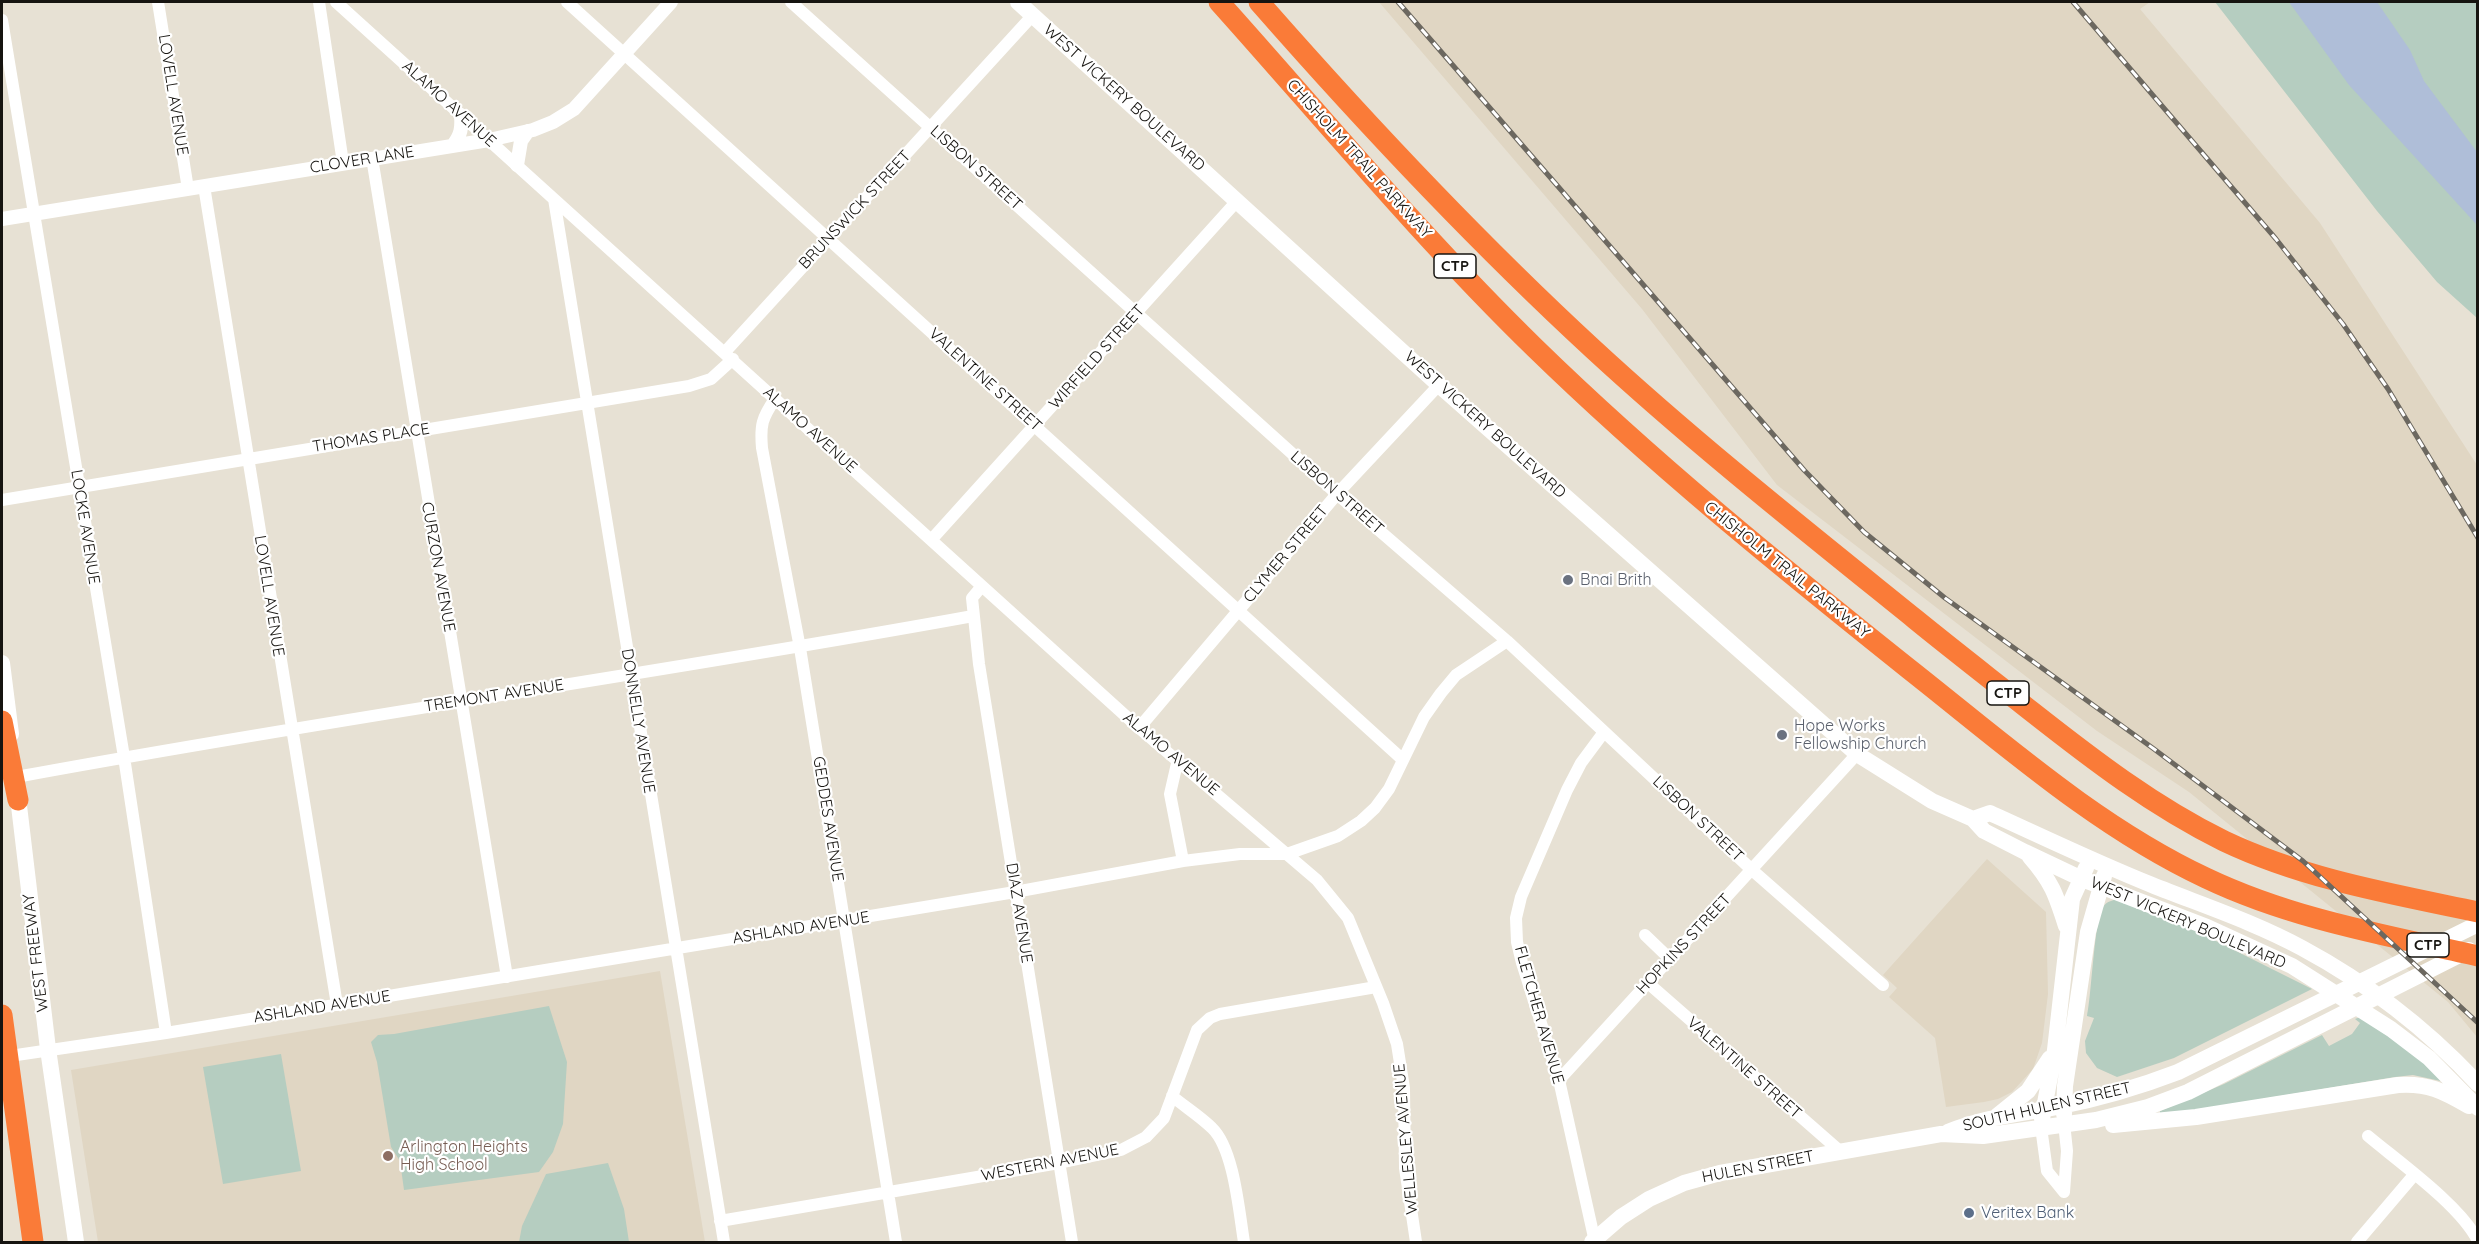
<!DOCTYPE html>
<style>
body{margin:0}
#map{position:relative;width:2479px;height:1244px;overflow:hidden;background:#e7e1d4;font-family:Quicksand,sans-serif}
canvas{display:block}
.frame{position:absolute;inset:0;border:3px solid #161410;pointer-events:none}
</style>
<div id="map">
<canvas width="2479" height="1244"></canvas>
<div class="frame"></div>
</div>
<script>
const context = document.querySelector('canvas').getContext('2d');
context.lineJoin = 'round';
function fillPath(path, color) { context.fillStyle = color; context.fill(path, 'evenodd'); }
function stroke(path, color, width, dash) { context.strokeStyle = color; context.lineWidth = width; context.lineCap = dash ? 'butt' : 'round'; context.setLineDash(dash || []); context.stroke(path); }
function write(font, color, halo, rows, align = 'center') {
  context.font = font + ' Quicksand,sans-serif'; context.lineWidth = 4.5; context.setLineDash([]); context.textBaseline = 'middle'; context.strokeStyle = halo; context.fillStyle = color; for (const [text, x, y, turn = 0] of rows) {
    context.save(); context.translate(x, y); context.rotate((+turn || 0) * Math.PI / 180); context.textAlign = isNaN(turn) ? turn : align; if (halo) context.strokeText(text, 0, 0); context.fillText(text, 0, 0); context.restore();
  }
}
fillPath(new Path2D(`
 M 1379,2 L 2150,2 L 2140,9 L 2320,223 L 2477,465 L 2477,1037 L 2448,1002 L 2189,792 L 2097,731 L 1777,485 L 1642,309 Z
 M 1987,859 L 2046,912 L 2048,994 L 2042,1043 L 2033,1069 L 2012,1092 L 1998,1099 L 1984,1102 L 1946,1107 L 1935,1038 L 1889,997 L 1897,988 L 1883,975 Z
 M 660,971 L 705,1242 L 98,1242 L 71,1070 Z`), '#e0d6c3');
fillPath(new Path2D(`
 M 2215,2 L 2477,2 L 2477,318 L 2437,282 L 2377,211 Z
 M 2119,899 L 2170,918 L 2312,989 L 2174,1058 L 2117,1077 L 2097,1068 L 2086,1053 L 2085,1041 L 2094,1018 L 2087,1016 C 2092,993 2094,921 2103,907 C 2107,901 2113,900 2119,899 Z
 M 549,1006 L 567,1062 L 563,1124 L 553,1152 L 539,1172 L 404,1190 L 400,1161 L 391,1147 L 377,1062 L 371,1042 L 378,1035 L 394,1034 Z
 M 2360,1017 L 2417,1056 L 2445,1082 L 2413,1075 L 2395,1077 L 2160,1116 L 2160,1111 L 2224,1084 L 2322,1035 L 2329,1046 L 2352,1034 L 2360,1023 L 2355,1019 Z
 M 281,1054 L 301,1171 L 223,1184 L 203,1067 Z
 M 608,1163 L 624,1209 L 629,1242 L 519,1242 L 522,1226 L 546,1174 Z`), '#b5cdc0');
fillPath(new Path2D(`
 M 2289,2 L 2377,2 L 2410,50 L 2424,81 L 2477,152 L 2477,225 L 2349,85 Z`), '#afbed8');
stroke(new Path2D(`
 M 158,2 L 188,189
 M 319,2 L 343,163
 M 336,2 L 1139,728 L 1317,880 L 1348,918 L 1383,1003 L 1397,1044 L 1404,1088 L 1405,1168 L 1416,1242
 M 567,2 L 1402,759
 M 791,2 L 1337,494 L 1507,641 L 1752,870 L 1883,985
 M 2,20 L 124,757 L 166,1033
 M 372,158 L 507,977
 M 204,186 L 337,1005
 M 554,199 L 724,1242
 M 725,352 L 1033,15
 M 775,399 C 762,418 760,425 762,448 L 800,648 L 896,1242
 M 2,500 L 689,386 L 711,379 L 733,359
 M 932,539 L 1237,201
 M 982,586 L 972,598 L 979,664 L 1072,1242
 M 1139,728 L 1337,494 L 1439,385
 M 1178,759 L 1170,794 L 1183,861
 M 16,777 C 334,718 655,674 973,616
 M 1645,935 L 1670,959
 M 1648,983 L 1841,1152
 M 3,1057 L 166,1033 L 1015,892 L 1183,861 L 1240,854 L 1287,854 L 1338,836 L 1361,821 L 1375,808 L 1389,789 L 1424,717 L 1441,693 L 1456,675 L 1507,641
 M 1559,1080 L 1857,754
 M 1172,1096 C 1185,1107 1200,1116 1212,1128 C 1234,1149 1239,1212 1244,1242
 M 2041,1127 L 2047,1171 L 2064,1192
 M 2368,1136 C 2399,1162 2461,1206 2478,1241
 M 2064,1192 L 2067,1151 L 2064,1123
 M 720,1221 L 1059,1163 L 1121,1150 L 1146,1137 L 1164,1118 L 1197,1030 L 1210,1018 L 1220,1014 L 1376,987
 M 1595,1242 L 1559,1080 L 1522,963 L 1517,942 L 1516,918 L 1521,897 L 1567,790 L 1581,763 L 1604,732
 M 2357,1242 L 2414,1175`), '#fff', 12);
stroke(new Path2D(`
 M 453,145 C 461,135 462,128 461,115
 M 517,165 L 521,141 L 528,131
 M 2,219 L 489,140 L 533,130 L 553,122 L 574,109 L 671,2`), '#fff', 14);
stroke(new Path2D(`
 M 1018,2 L 1439,385 L 1857,754 L 1932,801 L 1973,819 L 1984,831 L 2025,852 L 2082,879 L 2207,927 L 2292,966 L 2391,1029 L 2429,1058 L 2478,1108
 M 2,663 L 11,734
 M 17,789 L 48,1049 L 76,1242
 M 1973,819 L 1990,813 C 2043,837 2097,863 2152,885 C 2202,905 2254,922 2302,948 C 2367,983 2428,1030 2478,1084
 M 2030,857 C 2052,882 2056,895 2066,926
 M 2064,1114 L 2065,1086 L 2088,932 L 2104,876
 M 1997,1116 L 2028,1091 L 2050,1058
 M 2042,1119 L 2055,1050 L 2072,899 L 2086,868
 M 2113,1125 L 2196,1117 L 2398,1085 C 2428,1083 2443,1091 2469,1106
 M 1948,1132 C 1984,1117 2019,1114 2057,1107 C 2097,1099 2139,1087 2178,1072 L 2478,924
 M 1592,1242 L 1621,1217 L 1649,1199 L 1684,1183 L 1720,1173 L 1941,1134 L 1983,1136 L 2096,1120 L 2148,1107 L 2188,1092 L 2469,950`), '#fff', 16);
stroke(new Path2D(`
 M 1219,2 C 1323,118 1423,239 1535,348 C 1653,463 1780,566 1909,669 C 2003,743 2097,827 2206,878 C 2292,919 2385,935 2478,956
 M 1259,2 C 1365,123 1475,240 1593,349 C 1696,444 1806,531 1915,619 C 1953,650 1992,680 2031,711 C 2092,759 2153,806 2224,841 C 2304,879 2392,894 2478,912
 M 2,721 L 18,800
 M 2,1015 L 33,1242`), '#fa7b38', 21);
const rail = new Path2D(`
 M 1398,2 L 1804,470 L 1864,532 L 1945,598 L 2154,749 L 2303,861 L 2478,1023
 M 2073,2 L 2276,239 L 2343,324 L 2388,389 L 2478,538`);
stroke(rail, '#6c6860', 5);
stroke(rail, '#fff', 3, [9]);
for (const [x, y, r, color] of [
 [1568,580,6,"#6b7280"],
 [1782,735,6,"#6b7280"],
 [388,1156,6,"#8d6e63"],
 [1969,1213,6,"#5c6f8a"]
]) { const dot = new Path2D(); dot.arc(x, y, r, 0, 2 * Math.PI); context.fillStyle = color; context.fill(dot); stroke(dot, '#fff', 2); }
for (const [x, y, w] of [
 [1455,266,42],
 [2008,693,42],
 [2428,945,42]
]) { const box = new Path2D(); box.roundRect(x - w / 2, y - 12, w, 24, 4.5); context.fillStyle = '#fff'; context.fill(box); stroke(box, '#161410', 1.5); }
write('bold 15px', '#161410', null, [
 ["CTP",1455,266],
 ["CTP",2008,693],
 ["CTP",2428,945]
]);
write('16px', '#161410', '#fff', [
 ["LOVELL AVENUE",173,95,81],
 ["WEST VICKERY BOULEVARD",1124,98,42],
 ["ALAMO AVENUE",449,104,42],
 ["CHISHOLM TRAIL PARKWAY",1359,159,48],
 ["CLOVER LANE",362,160,-9],
 ["LISBON STREET",976,168,42],
 ["BRUNSWICK STREET",855,210,-47],
 ["WIRFIELD STREET",1097,357,-48],
 ["VALENTINE STREET",985,380,42],
 ["WEST VICKERY BOULEVARD",1485,425,42],
 ["ALAMO AVENUE",810,430,42],
 ["THOMAS PLACE",371,438,-9],
 ["LISBON STREET",1337,493,41],
 ["LOCKE AVENUE",85,527,81],
 ["CLYMER STREET",1286,554,-50],
 ["CURZON AVENUE",438,567,80],
 ["CHISHOLM TRAIL PARKWAY",1787,570,39],
 ["LOVELL AVENUE",269,596,81],
 ["TREMONT AVENUE",494,696,-9],
 ["DONNELLY AVENUE",638,721,81],
 ["ALAMO AVENUE",1171,754,40],
 ["GEDDES AVENUE",828,819,81],
 ["LISBON STREET",1698,819,43],
 ["DIAZ AVENUE",1019,913,81],
 ["WEST VICKERY BOULEVARD",2188,923,23],
 ["ASHLAND AVENUE",801,928,-9],
 ["HOPKINS STREET",1684,944,-47],
 ["WEST FREEWAY",36,953,-97],
 ["ASHLAND AVENUE",322,1007,-9],
 ["FLETCHER AVENUE",1539,1015,74],
 ["VALENTINE STREET",1744,1068,41],
 ["SOUTH HULEN STREET",2047,1107,-13],
 ["WELLESLEY AVENUE",1406,1139,-95],
 ["WESTERN AVENUE",1050,1163,-11],
 ["HULEN STREET",1758,1167,-11]
]);
write('16px', '#5b616d', '#fff', [
 ["Bnai Brith",1580,580],
 ["Hope Works",1794,726],
 ["Fellowship Church",1794,744]
], 'left');
write('16px', '#785e54', '#fff', [
 ["Arlington Heights",400,1147],
 ["High School",400,1165]
], 'left');
write('16px', '#4e5e75', '#fff', [
 ["Veritex Bank",1981,1213]
], 'left');
</script>
